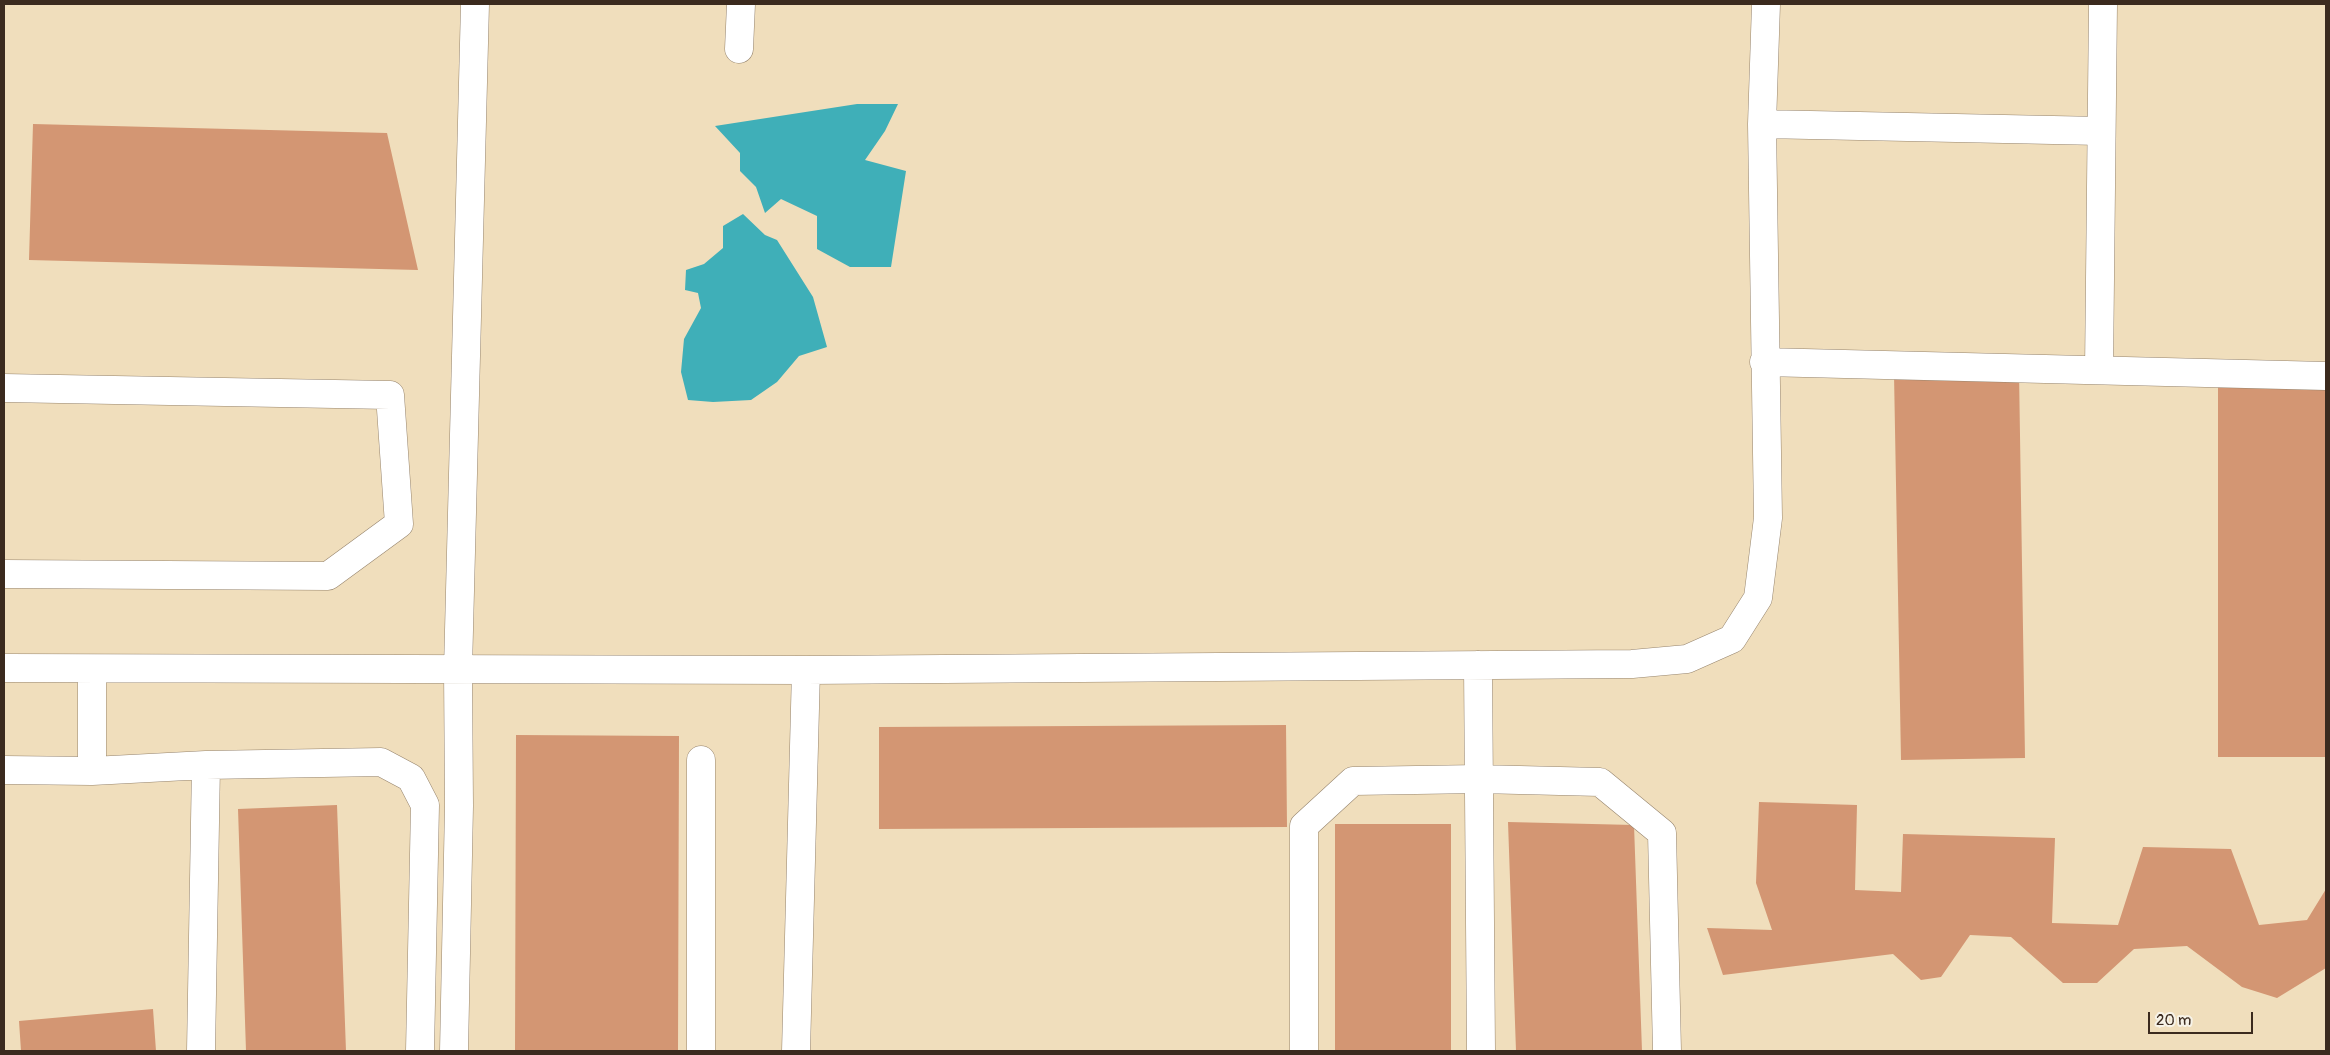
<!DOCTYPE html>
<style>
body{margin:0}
#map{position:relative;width:2330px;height:1055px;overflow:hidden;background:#f0debc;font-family:Pangolin,sans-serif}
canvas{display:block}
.frame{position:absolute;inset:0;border:5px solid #3b2a1e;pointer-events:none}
.scale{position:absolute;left:2148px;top:1012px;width:105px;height:22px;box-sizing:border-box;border:2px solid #3b2a1e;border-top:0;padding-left:6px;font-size:15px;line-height:18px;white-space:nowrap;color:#3b2a1e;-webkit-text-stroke:4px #f7f3e8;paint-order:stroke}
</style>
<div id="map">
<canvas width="2330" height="1055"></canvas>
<div class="frame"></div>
<div class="scale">20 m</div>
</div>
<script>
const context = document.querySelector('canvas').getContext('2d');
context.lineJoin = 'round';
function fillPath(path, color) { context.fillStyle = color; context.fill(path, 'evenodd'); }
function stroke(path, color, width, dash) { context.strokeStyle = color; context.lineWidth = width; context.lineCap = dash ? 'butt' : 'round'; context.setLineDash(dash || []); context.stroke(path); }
fillPath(new Path2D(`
 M 857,104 L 898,104 L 885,131 L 865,160 L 906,171 L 891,267 L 850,267 L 817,249 L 817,216 L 781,199 L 765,213 L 756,187 L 740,171 L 740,153 L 715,126 Z
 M 743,214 L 765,235 L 777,240 L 813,297 L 827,347 L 799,356 L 777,382 L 751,400 L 713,402 L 688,400 L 681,372 L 684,339 L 701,308 L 698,293 L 685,290 L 686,270 L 704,264 L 723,248 L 723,226 Z`), '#3fafb8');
fillPath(new Path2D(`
 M 33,124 L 387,133 L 418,270 L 29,260 Z
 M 2019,371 L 2025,758 L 1901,760 L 1894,374 Z
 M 2218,386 L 2326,386 L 2326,757 L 2218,757 Z
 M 1286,725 L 1287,827 L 879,829 L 879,727 Z
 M 516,735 L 679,736 L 678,1051 L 515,1051 Z
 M 1759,802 L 1857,805 L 1855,890 L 1901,892 L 1903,834 L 2055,838 L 2052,923 L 2118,925 L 2143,847 L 2231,849 L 2259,925 L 2307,920 L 2326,889 L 2326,968 L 2277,998 L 2242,987 L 2187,946 L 2134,949 L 2097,983 L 2063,983 L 2011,937 L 1970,935 L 1941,977 L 1921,980 L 1893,954 L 1723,975 L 1707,928 L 1772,930 L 1756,883 Z
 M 337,805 L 346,1051 L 246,1051 L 238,809 Z
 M 1508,822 L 1634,825 L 1642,1051 L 1516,1051 Z
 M 1335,824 L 1451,824 L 1451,1051 L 1335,1051 Z
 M 153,1009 L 156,1051 L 21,1051 L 19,1021 Z`), '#d39673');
const minor = new Path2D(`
 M 739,49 L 741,4
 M 1762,124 L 2101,131
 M 1764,362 L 2326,376
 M 2099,370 L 2103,4
 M 4,388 L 390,395 L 399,524 L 328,576 L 4,574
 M 1478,665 L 1481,1051
 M 4,668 L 806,670 L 1632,664 L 1687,659 L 1732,639 L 1758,598 L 1768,518 L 1762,124 L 1766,4
 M 92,669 L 92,771
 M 701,760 L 701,1051
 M 4,770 L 92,771 L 206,765 L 381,762 L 411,778 L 425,805 L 420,1051
 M 201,1051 L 206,765
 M 454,1051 L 459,806 L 458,669 L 475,4
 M 796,1051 L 806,670
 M 1304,1051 L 1304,826 L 1353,781 L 1479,779 L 1600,782 L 1662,833 L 1667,1051`);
stroke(minor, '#96846d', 29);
stroke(minor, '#fff', 28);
</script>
